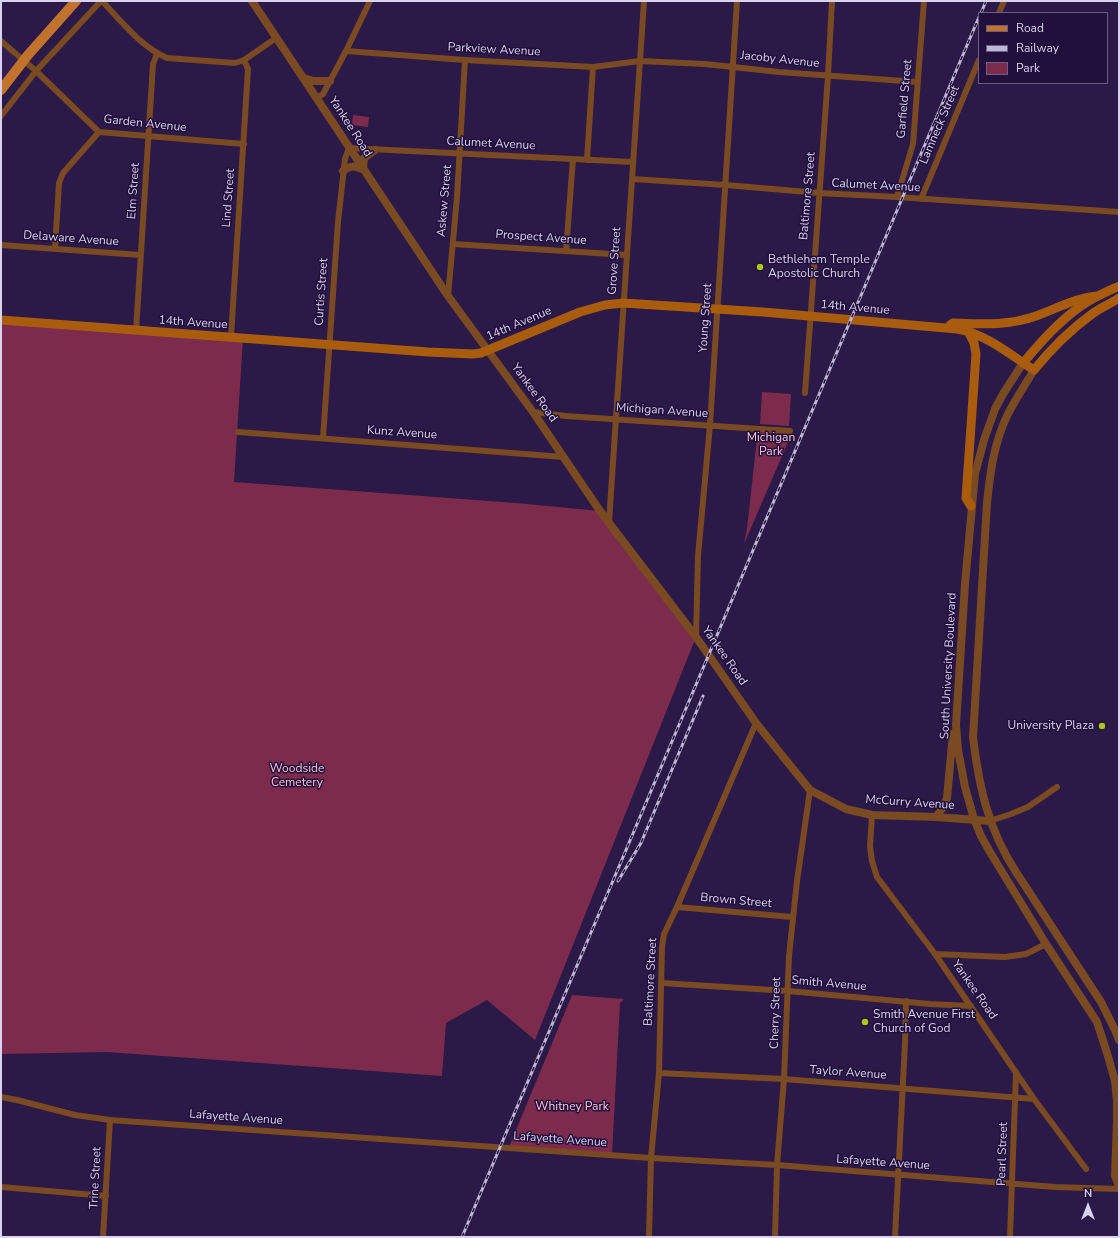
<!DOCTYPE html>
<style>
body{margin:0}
#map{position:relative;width:1120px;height:1238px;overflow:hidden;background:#2b1947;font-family:"Nunito Sans",sans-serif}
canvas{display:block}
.frame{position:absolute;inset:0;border:2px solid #d9d1ef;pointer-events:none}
.legend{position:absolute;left:978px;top:12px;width:130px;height:72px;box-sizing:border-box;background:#210f3c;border:1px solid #6b5d84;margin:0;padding:5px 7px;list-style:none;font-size:12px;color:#d9d1ef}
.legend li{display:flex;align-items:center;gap:8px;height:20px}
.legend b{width:20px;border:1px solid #6b5d84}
.north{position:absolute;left:1068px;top:1186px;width:40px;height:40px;-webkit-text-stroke:3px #210f3c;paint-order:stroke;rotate:0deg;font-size:11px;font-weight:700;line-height:16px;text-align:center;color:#d9d1ef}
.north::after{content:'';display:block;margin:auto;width:14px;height:18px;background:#d9d1ef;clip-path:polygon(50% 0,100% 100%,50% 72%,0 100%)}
</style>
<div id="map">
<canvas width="1120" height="1238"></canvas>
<div class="frame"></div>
<ul class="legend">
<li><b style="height:5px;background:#c1722c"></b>Road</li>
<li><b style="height:5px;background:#c0b6d7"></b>Railway</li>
<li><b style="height:11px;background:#7d2b4d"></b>Park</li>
</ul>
<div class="north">N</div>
</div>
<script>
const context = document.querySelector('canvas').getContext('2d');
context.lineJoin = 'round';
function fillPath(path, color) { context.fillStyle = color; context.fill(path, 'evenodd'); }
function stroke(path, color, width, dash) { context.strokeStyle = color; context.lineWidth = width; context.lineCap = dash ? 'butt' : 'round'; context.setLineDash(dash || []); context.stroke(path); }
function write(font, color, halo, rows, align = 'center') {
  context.font = font + ' "Nunito Sans",sans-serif'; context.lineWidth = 3; context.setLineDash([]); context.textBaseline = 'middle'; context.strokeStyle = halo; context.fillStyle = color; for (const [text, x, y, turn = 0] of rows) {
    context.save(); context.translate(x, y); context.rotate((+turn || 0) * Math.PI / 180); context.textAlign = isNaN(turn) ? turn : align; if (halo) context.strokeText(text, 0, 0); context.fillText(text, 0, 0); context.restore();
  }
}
fillPath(new Path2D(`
 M 1,41 L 23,61 L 1,90 Z`), '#321e53');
fillPath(new Path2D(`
 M 353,115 L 369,117 L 368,127 L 352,125 Z
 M 1,320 L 243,338 L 234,482 L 516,503 L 600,511 L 696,637 L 535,1040 L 487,1000 L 446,1023 L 442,1076 L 107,1052 L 1,1054 Z
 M 762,392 L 791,394 L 789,426 L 760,424 Z
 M 758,429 L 790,431 L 789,440 L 744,544 L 747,529 Z
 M 572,995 L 624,999 L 620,1003 L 612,1155 L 509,1147 Z`), '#7d2b4d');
stroke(new Path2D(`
 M 102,1 C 121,21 141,47 167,58 L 235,63 L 244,60 L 276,38
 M 999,13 L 1004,1
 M 1,41 L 36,71 L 99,132 L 244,144
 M 346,51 L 465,60 L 593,67 L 640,61 L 705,64 L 779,72 L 918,82
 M 317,98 L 323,94 L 346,51 L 370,1
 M 1,116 L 36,71 L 101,1
 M 587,160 L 593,67
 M 632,179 L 726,185 L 819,193 L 897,197 L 1119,212
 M 897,197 L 913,144 L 924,1
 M 921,199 L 979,60
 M 453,244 L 627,255
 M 1,245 L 140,255
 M 55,249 L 59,183 L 63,173 L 99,132
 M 566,251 L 573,159
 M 448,296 L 457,197 L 465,60
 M 136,331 L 153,64 L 157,54
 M 231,337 L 248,69 L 244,60
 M 805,393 L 828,76 L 832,1
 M 533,412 L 566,416 L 790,431
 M 238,432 L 564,457
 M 323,438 L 338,222 L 345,159 L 349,148 L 633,162
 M 609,522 L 644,1
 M 696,637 L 698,556 L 710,425 L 737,1
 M 872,815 L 870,846 L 872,861 L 877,877 L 935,954 L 1034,1099 L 1086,1169
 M 990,821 L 1011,814 L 1028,807 L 1057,787
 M 677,907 L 792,917
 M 935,954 L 1005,957 L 1026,954 L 1046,944
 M 662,983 L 788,991 L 930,1004 L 971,1006
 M 659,1073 L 784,1079 L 1034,1099
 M 1,1097 L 17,1100 L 75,1115 L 110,1120 L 651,1158 L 777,1165 L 1055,1187 L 1119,1189
 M 1,1187 L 106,1196
 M 103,1237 L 110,1120
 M 649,1237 L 651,1158 L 659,1073 L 662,947 L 664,934 L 677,907 L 756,723
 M 775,1237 L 777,1165 L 784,1079 L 789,956 L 797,881 L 810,790
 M 895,1237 L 905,1043 L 906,1001
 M 1010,1237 L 1016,1072`), '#7a4a22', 6);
stroke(new Path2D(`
 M 252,1 L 448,296 L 533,412 L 600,511 L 696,637 L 756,723 L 810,790 L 846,809 L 872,815 L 936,817 L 990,821
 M 304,78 L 313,81 L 330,81
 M 363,169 L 364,158 L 375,150
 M 343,171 C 350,165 354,166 362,169
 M 1023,363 L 1003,394 L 995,409 L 984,440 L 975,474 L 965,584 L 956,725 L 958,750 L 965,787 L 974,819 L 981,836 L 990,852 L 1046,944 L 1097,1022 L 1107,1053 L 1115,1081 L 1117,1100 L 1117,1121 L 1115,1176 L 1119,1186
 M 1034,370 C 1025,385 1015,400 1007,416 C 994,443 990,473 987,503 L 973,737 C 979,787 988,829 1016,872 L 1101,1002 L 1115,1030 L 1119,1040
 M 936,817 L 944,806 L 947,798 L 952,744 L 954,733`), '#7a4a22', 8);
stroke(new Path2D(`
 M 1,320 L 428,352 L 473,354 L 481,353 L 580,312 L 605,305 L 623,303 L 763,312 L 957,329 C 986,334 1009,354 1034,370 C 1051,349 1070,330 1092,314 C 1100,308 1110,304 1119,298
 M 950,325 L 953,323 C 981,324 1008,326 1036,316 C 1056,309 1075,298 1097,296
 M 968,331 L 974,343 L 976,354 L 966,498 L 971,506
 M 1023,363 C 1041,342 1058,322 1081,306 C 1092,298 1106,292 1119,286`), '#a95d0c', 9);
stroke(new Path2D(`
 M 1,90 L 28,55 L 76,1`), '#c1722c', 10);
const rail = new Path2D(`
 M 981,13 L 986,1
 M 618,881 L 641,843 L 703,696
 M 462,1237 L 979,17`);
stroke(rail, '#c0b6d7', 3);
stroke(rail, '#210f3c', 1.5, [4.5]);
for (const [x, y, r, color] of [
 [760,267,4,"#aec60c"],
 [1102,726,4,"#aec60c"],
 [865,1022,4,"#aec60c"]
]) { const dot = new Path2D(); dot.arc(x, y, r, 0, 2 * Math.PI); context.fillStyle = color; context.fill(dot); stroke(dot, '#210f3c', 1.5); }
write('12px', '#d9d1ef', '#210f3c', [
 ["Parkview Avenue",494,50,3],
 ["Jacoby Avenue",780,60,6],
 ["Garfield Street",905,99,-85],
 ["Garden Avenue",145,124,6],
 ["Lamneck Street",940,125,-67],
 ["Yankee Road",350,127,57],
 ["Calumet Avenue",491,144,3],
 ["Calumet Avenue",876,186,3],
 ["Elm Street",134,191,-86],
 ["Baltimore Street",808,196,-85],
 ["Lind Street",229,198,-86],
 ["Askew Street",445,201,-85],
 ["Prospect Avenue",541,238,4],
 ["Delaware Avenue",71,239,4],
 ["Grove Street",615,261,-86],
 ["Curtis Street",322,292,-86],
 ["14th Avenue",855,308,5],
 ["Young Street",706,318,-86],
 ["14th Avenue",193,323,4],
 ["14th Avenue",519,324,-23],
 ["Yankee Road",534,393,54],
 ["Michigan Avenue",662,411,4],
 ["Kunz Avenue",402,433,4],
 ["Yankee Road",724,656,55],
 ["South University Boulevard",949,666,-87],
 ["McCurry Avenue",910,803,4],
 ["Brown Street",736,901,5],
 ["Baltimore Street",651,982,-87],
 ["Smith Avenue",829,984,5],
 ["Yankee Road",974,990,55],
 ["Cherry Street",776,1013,-88],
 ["Taylor Avenue",848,1073,4],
 ["Lafayette Avenue",236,1118,4],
 ["Lafayette Avenue",560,1140,4],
 ["Pearl Street",1003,1154,-88],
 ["Lafayette Avenue",883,1163,4],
 ["Trine Street",96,1178,-87]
]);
write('12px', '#d9d1ef', '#210f3c', [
 ["Bethlehem Temple",768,260],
 ["Apostolic Church",768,274],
 ["University Plaza",1094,726,"right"],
 ["Smith Avenue First",873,1015],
 ["Church of God",873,1029]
], 'left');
write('12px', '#f9c4d5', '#210f3c', [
 ["Michigan",771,438],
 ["Park",771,452],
 ["Woodside",297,769],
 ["Cemetery",297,783],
 ["Whitney Park",572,1107]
]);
</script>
